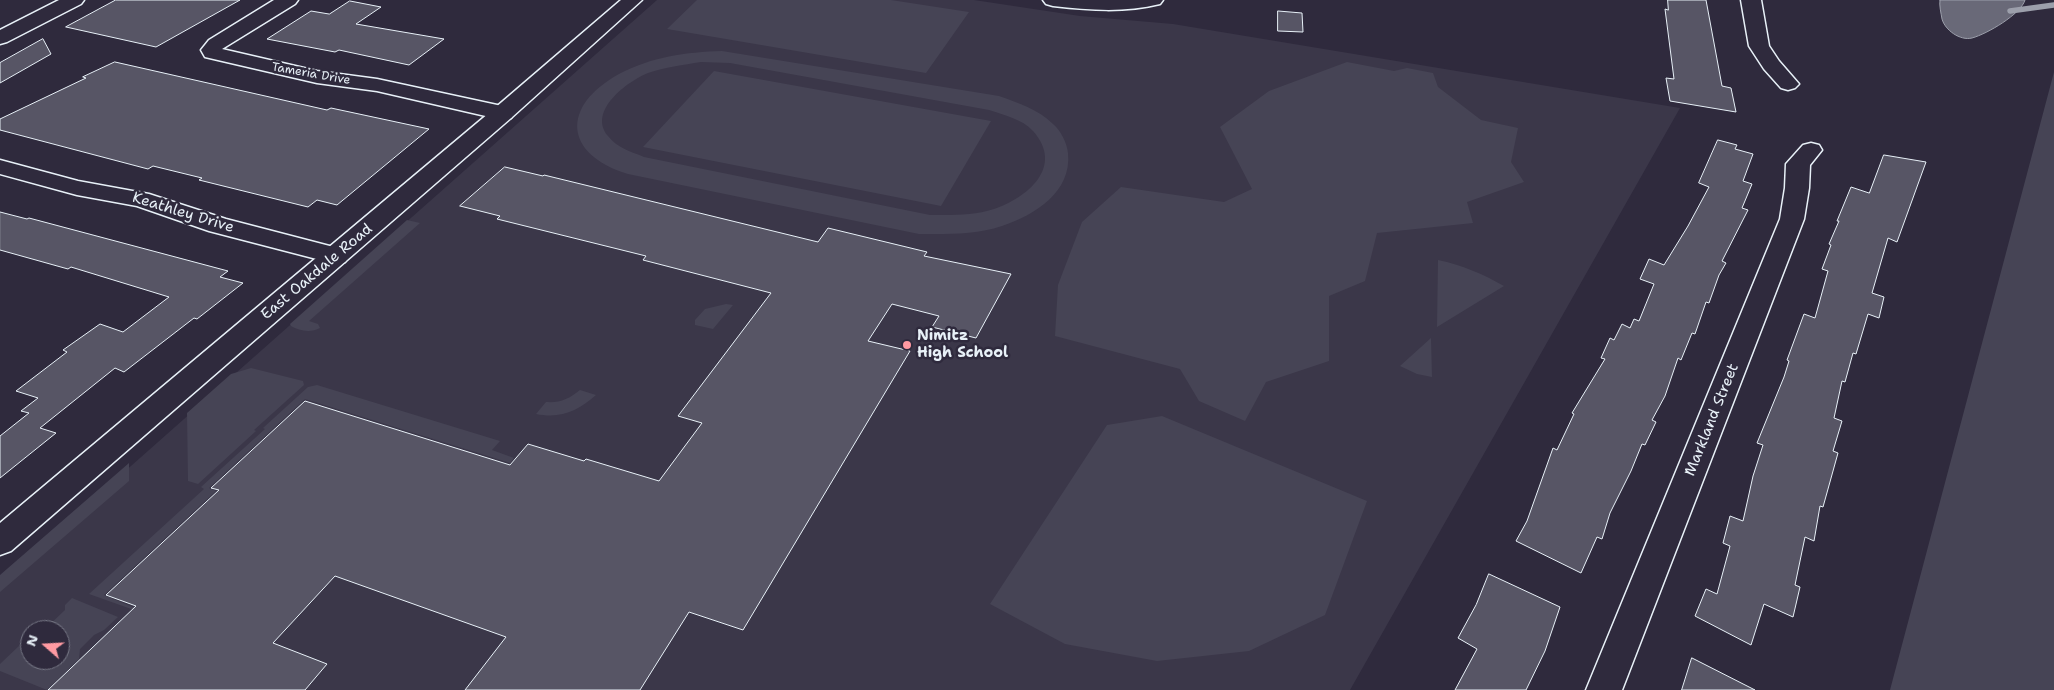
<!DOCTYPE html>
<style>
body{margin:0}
#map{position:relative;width:2054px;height:690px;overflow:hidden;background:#2f2a3d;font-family:"Shantell Sans",sans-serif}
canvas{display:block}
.north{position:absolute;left:20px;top:620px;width:50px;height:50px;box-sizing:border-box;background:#2f2a3d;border:1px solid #797a88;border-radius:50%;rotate:289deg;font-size:14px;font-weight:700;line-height:20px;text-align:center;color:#e8f1f8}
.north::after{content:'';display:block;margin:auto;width:18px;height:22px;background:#ff9aa2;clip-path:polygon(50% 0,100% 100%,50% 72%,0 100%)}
</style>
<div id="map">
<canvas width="2054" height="690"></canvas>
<div class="north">N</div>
</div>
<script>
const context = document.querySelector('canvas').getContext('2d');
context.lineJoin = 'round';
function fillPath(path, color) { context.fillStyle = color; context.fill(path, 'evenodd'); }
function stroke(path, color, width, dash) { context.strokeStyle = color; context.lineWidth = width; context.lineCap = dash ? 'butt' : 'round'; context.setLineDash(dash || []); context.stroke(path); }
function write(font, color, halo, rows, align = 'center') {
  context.font = font + ' "Shantell Sans",sans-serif'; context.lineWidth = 5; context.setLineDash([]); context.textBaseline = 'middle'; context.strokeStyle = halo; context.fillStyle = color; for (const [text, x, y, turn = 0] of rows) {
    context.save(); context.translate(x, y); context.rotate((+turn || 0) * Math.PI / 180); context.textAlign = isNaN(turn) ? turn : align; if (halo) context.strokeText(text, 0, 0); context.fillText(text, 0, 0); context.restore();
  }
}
fillPath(new Path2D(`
 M 657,0 L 974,0 L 1080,16 L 1173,24 L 1680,108 L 1350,690 L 0,690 L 0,582 ZM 30,630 L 60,630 L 60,660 L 30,660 Z`), '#3b3749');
fillPath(new Path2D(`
 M 697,0 L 891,0 L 969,12 L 926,73 L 667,29 Z
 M 722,51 L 999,96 C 1018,103 1038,109 1053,124 C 1061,131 1067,143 1068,153 C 1072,192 1035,215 1002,226 C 976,235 947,234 919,234 L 628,174 C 563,154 561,106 619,74 C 651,57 686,52 722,51 ZM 701,62 L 730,63 L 989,110 C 1004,115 1022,119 1033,131 C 1065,167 1027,198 994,209 C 973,216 951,215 930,215 L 644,157 C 630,151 617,148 608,136 C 587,111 628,81 648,73 C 665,67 683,65 701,62 Z
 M 1347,62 L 1394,71 L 1407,68 L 1433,73 L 1438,87 L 1481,120 L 1518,128 L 1511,162 L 1524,182 L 1467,202 L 1473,223 L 1377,233 L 1365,281 L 1329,296 L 1329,361 L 1266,382 L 1245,421 L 1199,401 L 1180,369 L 1055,336 L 1058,285 L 1082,222 L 1121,187 L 1224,202 L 1252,189 L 1220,127 L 1269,91 Z
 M 714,71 L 991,121 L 941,206 L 643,147 Z
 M 2054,72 L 2054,690 L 1890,690 Z
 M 407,220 L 420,223 L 309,321 L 318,324 L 320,328 C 311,333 299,331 291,326 L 290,324 Z
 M 1438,260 C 1462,265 1483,274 1504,286 L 1437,327 Z
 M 726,304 L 733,305 L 713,329 L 695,325 L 695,320 L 705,309 Z
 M 1431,338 L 1432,377 L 1417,374 L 1400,366 Z
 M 251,368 L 303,381 L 304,385 L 254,430 L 256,431 L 198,484 L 188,481 L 187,413 L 231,374 Z
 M 317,385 L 500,441 L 492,450 L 514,458 L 510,463 L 305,399 L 209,488 L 216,491 L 104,595 L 135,608 L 134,610 L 89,594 L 204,489 L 201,487 L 265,429 L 263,428 L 308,387 Z
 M 580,390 L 596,395 C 578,411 561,419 536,414 L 546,402 C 560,403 569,399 580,390 Z
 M 1162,416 L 1367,501 L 1325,615 L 1249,651 L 1157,661 L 1065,644 L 990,604 L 1107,425 Z
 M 129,463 L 129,481 L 0,592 L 0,575 Z
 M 72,598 L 118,617 L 104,630 L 94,635 L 80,649 L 79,659 L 47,690 L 0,671 L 0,664 L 20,645 L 30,642 L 30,660 L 60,660 L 60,630 L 44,630 L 65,610 L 65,605 Z`), '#464455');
const water = new Path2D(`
 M 1940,0 L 2025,0 C 2021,14 1987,34 1972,38 C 1960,41 1945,30 1942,19 C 1941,13 1939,5 1940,0 Z`);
fillPath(water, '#696978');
stroke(water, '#9c9fab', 1);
stroke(new Path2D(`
 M 2010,11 L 2054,5`), '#9c9fab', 5.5);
const building = new Path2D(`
 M 116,0 L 240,0 L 156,47 L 66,27 Z
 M 1668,0 L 1706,0 L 1722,86 L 1731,88 L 1736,112 L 1670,101 L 1666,78 L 1674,79 L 1665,9 L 1668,10 Z
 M 350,1 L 381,7 L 356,24 L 444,39 L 409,65 L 339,50 L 335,52 L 267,39 L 311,11 L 329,14 Z
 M 1278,11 L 1302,13 L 1303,32 L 1278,31 Z
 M 43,39 L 51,54 L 0,83 L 0,63 Z
 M 115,62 L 327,110 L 331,108 L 429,129 L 337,205 L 317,200 L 308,207 L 199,180 L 202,178 L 153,166 L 148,169 L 0,130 L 0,119 L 86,78 L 83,77 Z
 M 1718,140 L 1737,145 L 1735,149 L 1753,154 L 1743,181 L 1752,184 L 1742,208 L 1748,210 L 1722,261 L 1726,263 L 1719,275 L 1709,303 L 1706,302 L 1695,334 L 1692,333 L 1681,360 L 1678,358 L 1665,396 L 1652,420 L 1656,422 L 1645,445 L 1642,444 L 1631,471 L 1610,513 L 1602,539 L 1597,537 L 1581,573 L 1516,541 L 1527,521 L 1553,448 L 1557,450 L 1574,414 L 1572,413 L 1605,359 L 1601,358 L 1610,338 L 1614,340 L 1622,324 L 1630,328 L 1634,319 L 1639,321 L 1654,284 L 1640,279 L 1649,259 L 1664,265 L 1688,226 L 1709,187 L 1699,183 Z
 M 1884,155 L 1926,162 L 1897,242 L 1888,238 L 1872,293 L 1884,297 L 1879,318 L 1868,314 L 1856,354 L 1853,353 L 1845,382 L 1842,381 L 1834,418 L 1842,421 L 1833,451 L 1838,453 L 1823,507 L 1820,506 L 1814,541 L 1805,537 L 1795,585 L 1800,587 L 1793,617 L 1764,604 L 1751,645 L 1695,616 L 1706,589 L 1717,594 L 1730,546 L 1723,543 L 1730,516 L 1743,521 L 1753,476 L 1763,445 L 1757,443 L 1784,377 L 1789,361 L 1787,360 L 1804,314 L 1815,318 L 1828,271 L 1822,269 L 1831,245 L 1829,244 L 1839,221 L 1837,221 L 1851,187 L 1869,193 Z
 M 505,167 L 543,176 L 544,175 L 818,242 L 828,228 L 927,252 L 924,256 L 1011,274 L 976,338 L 932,327 L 939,316 L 892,304 L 868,341 L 910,351 L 743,630 L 689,612 L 640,690 L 465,690 L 506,637 L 335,576 L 273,643 L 327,664 L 305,690 L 48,690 L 136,606 L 106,595 L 219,490 L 211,488 L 305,401 L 510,465 L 528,444 L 584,461 L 586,459 L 659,481 L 702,423 L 678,416 L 771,293 L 643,260 L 646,256 L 497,219 L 500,216 L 460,206 Z
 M 0,212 L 27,219 L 29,218 L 228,271 L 220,277 L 243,283 L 197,319 L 194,318 L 124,372 L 115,368 L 40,428 L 56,433 L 0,478 L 0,436 L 29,413 L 21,411 L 38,398 L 16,391 L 67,352 L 63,350 L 100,324 L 123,332 L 169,297 L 71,267 L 68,269 L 0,250 Z
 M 1489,574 L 1560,607 L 1545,651 L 1526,690 L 1455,690 L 1477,649 L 1458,638 L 1476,605 Z
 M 1692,658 L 1755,690 L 1682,690 Z`);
fillPath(building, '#575565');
stroke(building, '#e8f1f8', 1);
const street = new Path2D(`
 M 59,0 L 84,0 L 81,4 L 7,42 L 0,44 L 0,30 Z
 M 274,0 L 298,0 L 295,4 L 222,49 L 317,71 L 377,79 L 511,108 L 514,113 L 511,118 L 503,120 L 377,91 L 317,83 L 205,57 L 201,50 L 209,40 Z
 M 1043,0 L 1163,0 L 1160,4 C 1124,13 1089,10 1053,6 L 1046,4 Z
 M 1741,0 L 1761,0 L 1769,46 L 1779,61 L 1799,84 L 1795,88 L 1788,90 L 1781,88 L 1764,69 L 1749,46 Z
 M 1811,143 L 1819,145 L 1822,150 L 1810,165 L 1809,188 L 1804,219 L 1622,690 L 1586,690 L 1780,219 L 1785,188 L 1786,164 L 1803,145 Z
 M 0,160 L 78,181 L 149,194 L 226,219 L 345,250 L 349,256 L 345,262 L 336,264 L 209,231 L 137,206 L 77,195 L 0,174 Z`);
const secondary = new Path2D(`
 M 621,0 L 642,0 L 511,118 L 11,551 L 0,555 L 0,523 L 495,108 Z`);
stroke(street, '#e8f1f8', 3);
stroke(secondary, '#e8f1f8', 3);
fillPath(street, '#2f2a3d');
fillPath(secondary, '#2f2a3d');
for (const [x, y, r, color] of [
 [907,345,5,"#ff9aa2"]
]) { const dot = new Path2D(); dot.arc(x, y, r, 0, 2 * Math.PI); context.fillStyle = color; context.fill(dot); stroke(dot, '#2f2a3d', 2); }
write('12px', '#e8f1f8', '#2f2a3d', [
 ["Tameria Drive",311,74,10]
]);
write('15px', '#e8f1f8', '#2f2a3d', [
 ["Keathley Drive",183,213,17],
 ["East Oakdale Road",317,272,-40],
 ["Markland Street",1712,420,-68]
]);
write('bold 15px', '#e8f1f8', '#2f2a3d', [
 ["Nimitz",917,336],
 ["High School",917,353]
], 'left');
</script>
